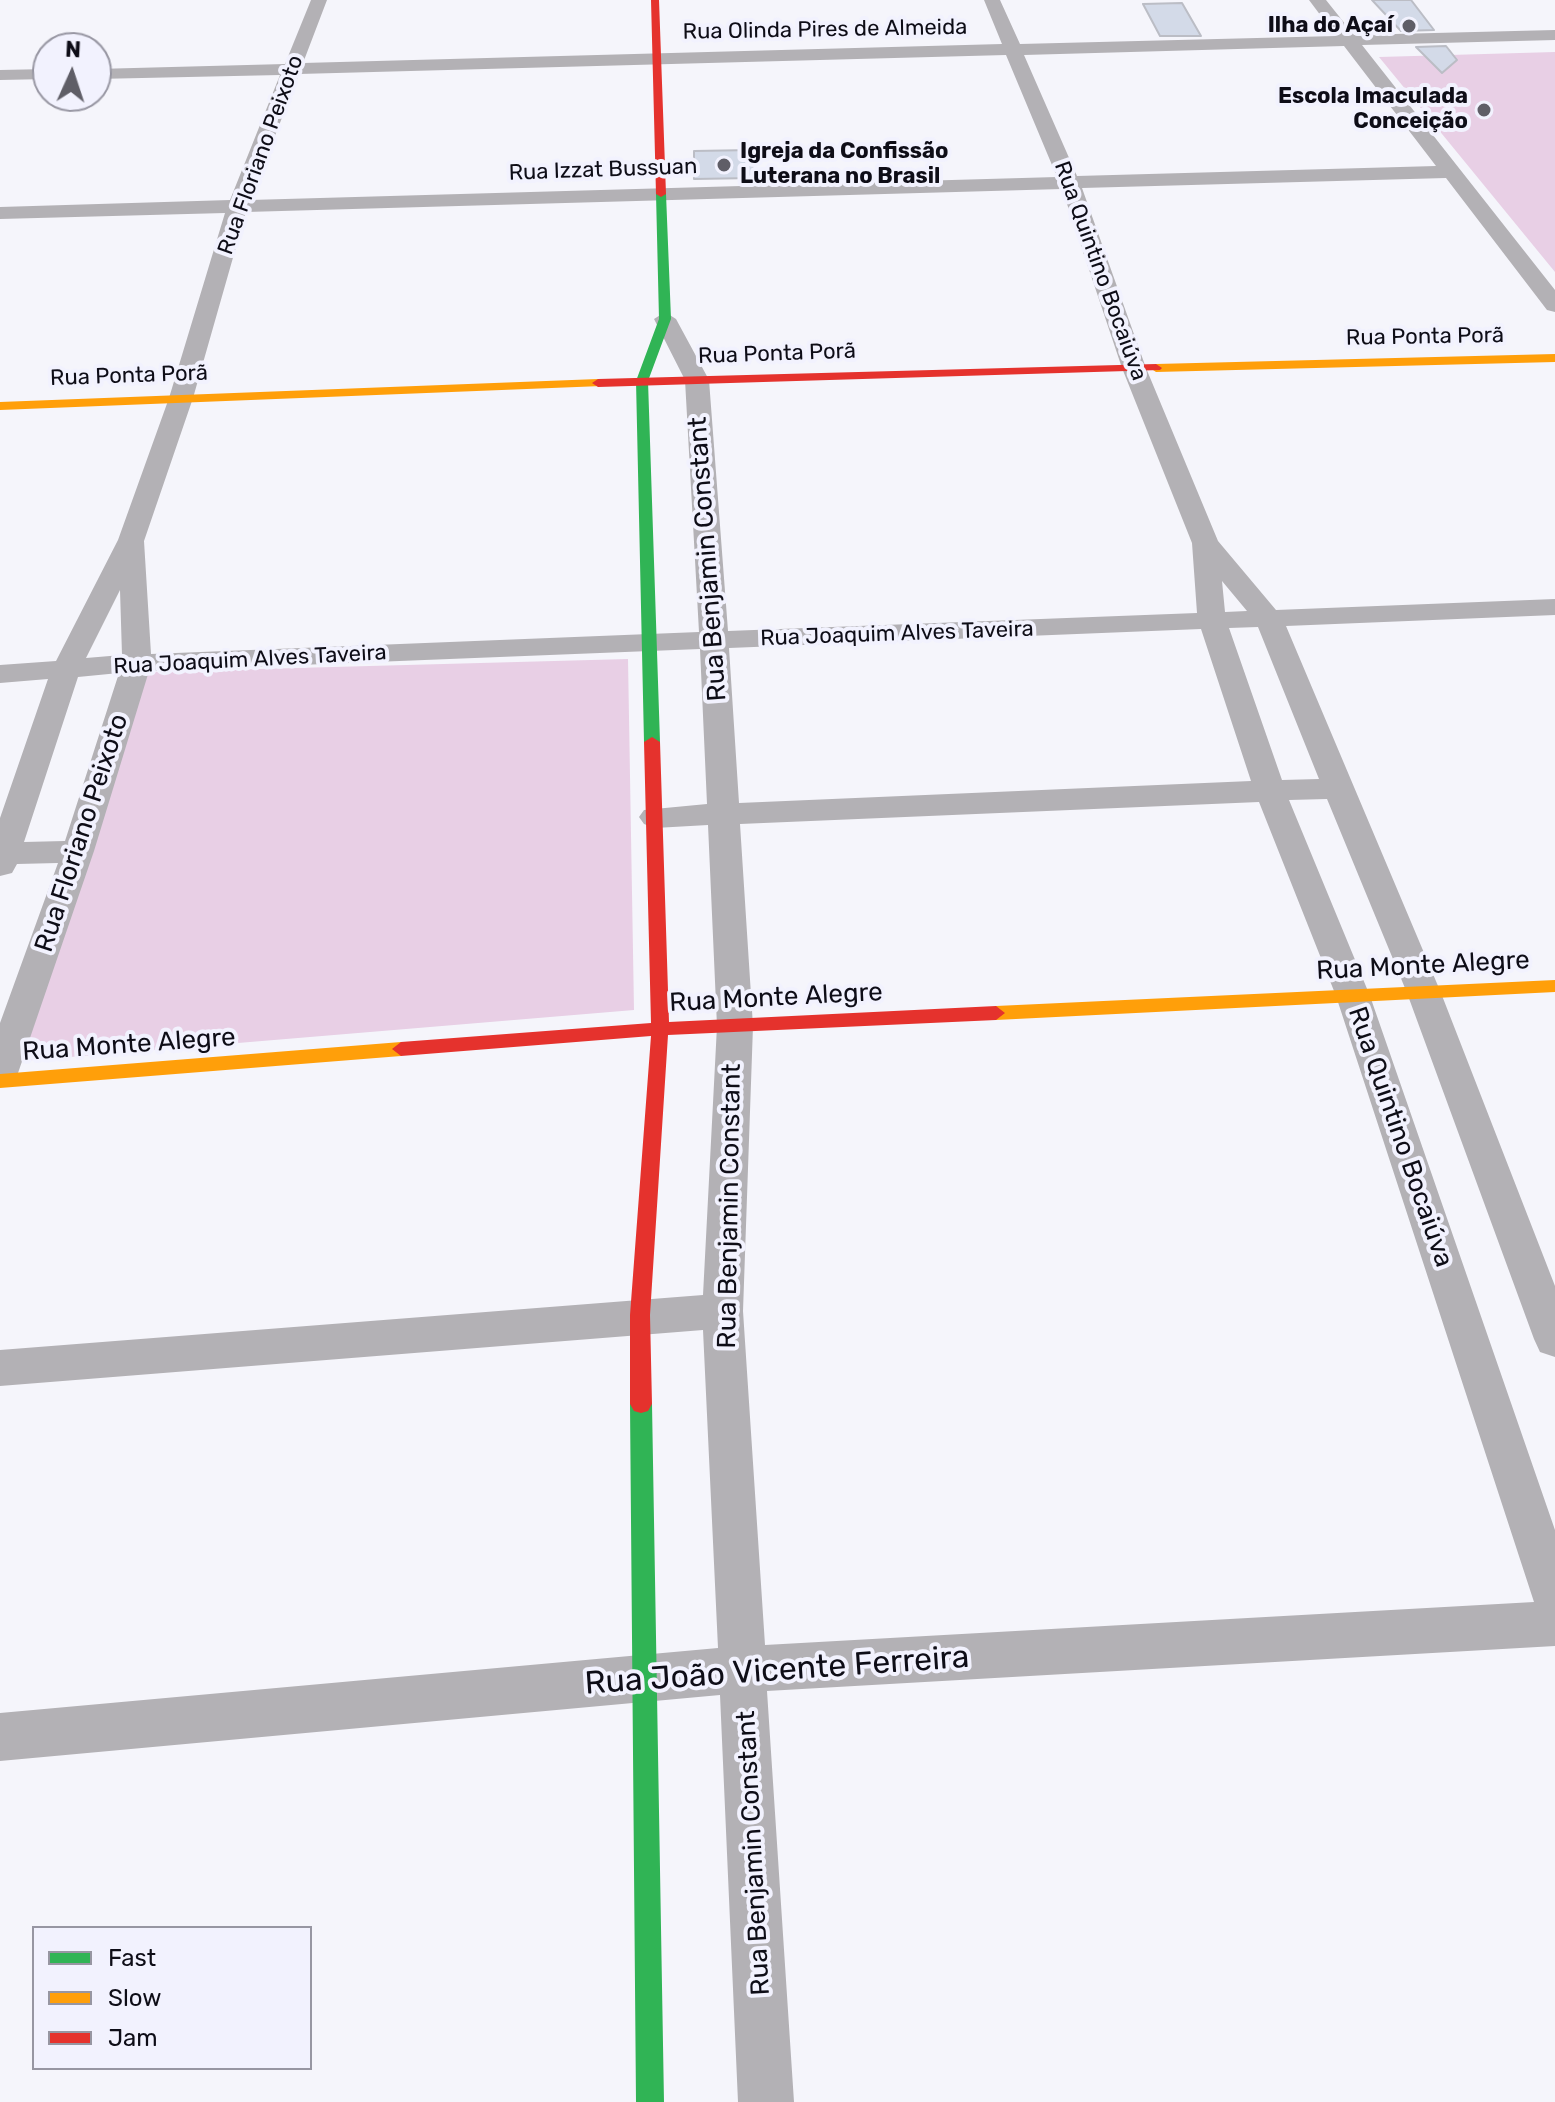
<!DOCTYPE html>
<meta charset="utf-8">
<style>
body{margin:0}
#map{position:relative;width:1555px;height:2102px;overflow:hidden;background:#f5f5fb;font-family:Rubik,sans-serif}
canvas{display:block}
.legend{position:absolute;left:32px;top:1926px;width:280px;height:144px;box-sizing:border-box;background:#f2f2fe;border:2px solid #9796a2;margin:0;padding:10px 14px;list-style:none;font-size:24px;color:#0e0d17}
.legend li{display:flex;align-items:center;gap:16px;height:40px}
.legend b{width:40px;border:2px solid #9796a2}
.north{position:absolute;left:32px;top:32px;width:80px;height:80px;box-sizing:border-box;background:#f2f2fe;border:2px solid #9796a2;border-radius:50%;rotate:3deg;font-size:22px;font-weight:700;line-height:32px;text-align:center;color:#0e0d17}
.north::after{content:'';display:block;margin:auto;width:28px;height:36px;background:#5f5e67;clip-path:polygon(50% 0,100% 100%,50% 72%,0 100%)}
</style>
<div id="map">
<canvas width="1555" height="2102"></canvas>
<ul class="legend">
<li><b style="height:10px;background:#30b455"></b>Fast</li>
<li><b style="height:10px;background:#ff9f0a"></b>Slow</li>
<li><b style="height:10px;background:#e5322d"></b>Jam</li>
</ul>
<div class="north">N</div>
</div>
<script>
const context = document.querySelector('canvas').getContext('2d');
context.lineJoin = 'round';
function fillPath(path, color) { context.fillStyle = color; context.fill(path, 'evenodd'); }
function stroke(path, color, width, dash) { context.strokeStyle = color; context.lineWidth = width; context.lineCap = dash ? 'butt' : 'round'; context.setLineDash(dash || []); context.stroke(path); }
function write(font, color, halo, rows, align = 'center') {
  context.font = font + ' Rubik,sans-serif'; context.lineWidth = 8; context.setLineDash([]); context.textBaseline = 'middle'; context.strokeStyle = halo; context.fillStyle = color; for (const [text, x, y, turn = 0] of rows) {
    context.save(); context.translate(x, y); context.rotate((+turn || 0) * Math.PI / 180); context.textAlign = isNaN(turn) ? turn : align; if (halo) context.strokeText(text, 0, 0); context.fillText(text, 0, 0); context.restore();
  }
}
fillPath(new Path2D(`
 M 1555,52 L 1555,272 L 1379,57 Z
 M 628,659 L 634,1010 L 22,1061 L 148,672 Z`), '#e8cfe5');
const building = new Path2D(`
 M 1372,0 L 1411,0 L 1434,30 L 1401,31 Z
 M 1182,3 L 1201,36 L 1160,36 L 1143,4 Z
 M 1446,46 L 1457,60 L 1442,73 L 1416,47 Z
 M 752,150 L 754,178 L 694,179 L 694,151 Z`);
fillPath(building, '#d3dae8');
stroke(building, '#bbbdc5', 2);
fillPath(new Path2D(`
 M 311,0 L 327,0 L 303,63 L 1002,44 L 984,0 L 1000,0 L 1020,44 L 1336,36 L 1309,0 L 1326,0 L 1354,35 L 1555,30 L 1555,40 L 1362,45 L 1555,290 L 1555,312 L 1547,310 L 1446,178 L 1082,188 L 1146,368 L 1218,541 L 1276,610 L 1555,599 L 1555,615 L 1286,626 L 1441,993 L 1555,1286 L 1555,1357 L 1540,1352 L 1534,1339 L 1407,993 L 1327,799 L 1289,800 L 1370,996 L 1555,1530 L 1555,1646 L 767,1691 L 794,2102 L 738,2102 L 720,1695 L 0,1761 L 0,1713 L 718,1648 L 703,1330 L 0,1386 L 0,1350 L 703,1295 L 717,1026 L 708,825 L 655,828 L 644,824 L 639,817 L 644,810 L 707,804 L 700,649 L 149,671 L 94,851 L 18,1073 L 13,1083 L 0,1087 L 0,1023 L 58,863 L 17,864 L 12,873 L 0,876 L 0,818 L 48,679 L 0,683 L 0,665 L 56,661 L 118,540 L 169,398 L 225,213 L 0,219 L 0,207 L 230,200 L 280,75 L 96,79 L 96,69 L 285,64 ZM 1344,46 L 1436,166 L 1077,176 L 1024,55 ZM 1006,55 L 1057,177 L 250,200 L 299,74 ZM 1062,189 L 1122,368 L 1192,543 L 1197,613 L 728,631 L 709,380 L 676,319 L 665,312 L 654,319 L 685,380 L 699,632 L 151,654 L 144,541 L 193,398 L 246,212 ZM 1222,581 L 1247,611 L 1225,612 ZM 120,590 L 122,655 L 86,658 ZM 1258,627 L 1319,779 L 1282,780 L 1229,628 ZM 1201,629 L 1251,781 L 739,803 L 729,648 ZM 119,673 L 65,841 L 24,842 L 78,677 ZM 1259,802 L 1336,996 L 1534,1602 L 765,1645 L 743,1311 L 753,1026 L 740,824 Z
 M 48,69 L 48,79 L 0,80 L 0,70 Z`), '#b3b1b5');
fillPath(new Path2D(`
 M 661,191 L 666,194 L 671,319 L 648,381 L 660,742 L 652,747 L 644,742 L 636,381 L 659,319 L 656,194 Z
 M 641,1395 L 648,1397 L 652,1404 L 664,2102 L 636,2102 L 630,1404 L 634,1397 Z`), '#30b455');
fillPath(new Path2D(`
 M 1555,354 L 1555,362 L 1156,372 L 1150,368 L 1156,364 Z
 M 598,379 L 602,380 L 602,386 L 0,410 L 0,402 Z
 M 1555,980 L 1555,992 L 996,1020 L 987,1013 L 996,1006 Z
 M 401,1042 L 410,1049 L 401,1056 L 0,1088 L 0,1074 Z`), '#ff9f0a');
fillPath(new Path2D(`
 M 651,0 L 659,0 L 666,194 L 661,197 L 656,194 Z
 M 1156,364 L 1162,368 L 1160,370 L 598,387 L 592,383 L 598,379 Z
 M 652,737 L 660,742 L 669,1022 L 996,1006 L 1005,1013 L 996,1020 L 668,1035 L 650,1315 L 652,1404 L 648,1411 L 641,1413 L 634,1411 L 630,1404 L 630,1315 L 651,1036 L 401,1056 L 392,1049 L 401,1042 L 651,1023 L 644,742 Z`), '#e5322d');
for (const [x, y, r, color] of [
 [1409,26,8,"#5f5e67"],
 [1484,110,8,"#5f5e67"],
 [724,165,8,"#5f5e67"]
]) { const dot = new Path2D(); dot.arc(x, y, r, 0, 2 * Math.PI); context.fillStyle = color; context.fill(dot); stroke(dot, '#f2f2fe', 3); }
write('bold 22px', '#0e0d17', '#f2f2fe', [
 ["Ilha do Açaí",1393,26],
 ["Escola Imaculada",1468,97],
 ["Conceição",1468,122],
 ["Igreja da Confissão",740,152,"left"],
 ["Luterana no Brasil",740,177,"left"]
], 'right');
write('22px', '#0e0d17', '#f2f2fe', [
 ["Rua Olinda Pires de Almeida",825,30,-1],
 ["Rua Floriano Peixoto",261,155,-70],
 ["Rua Izzat Bussuan",603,170,-2],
 ["Rua Quintino Bocaiúva",1100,271,70],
 ["Rua Ponta Porã",1425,337,-1],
 ["Rua Ponta Porã",777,354,-2],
 ["Rua Ponta Porã",129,376,-2],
 ["Rua Joaquim Alves Taveira",897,634,-2],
 ["Rua Joaquim Alves Taveira",250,660,-3]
]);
write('26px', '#0e0d17', '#f2f2fe', [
 ["Rua Benjamin Constant",708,559,-94],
 ["Rua Floriano Peixoto",82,833,-72],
 ["Rua Monte Alegre",1423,966,-3],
 ["Rua Monte Alegre",776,998,-3],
 ["Rua Monte Alegre",129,1045,-4],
 ["Rua Quintino Bocaiúva",1400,1137,71],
 ["Rua Benjamin Constant",730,1206,-89],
 ["Rua Benjamin Constant",754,1853,-93]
]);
write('32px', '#0e0d17', '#f2f2fe', [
 ["Rua João Vicente Ferreira",777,1671,-4]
]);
</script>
